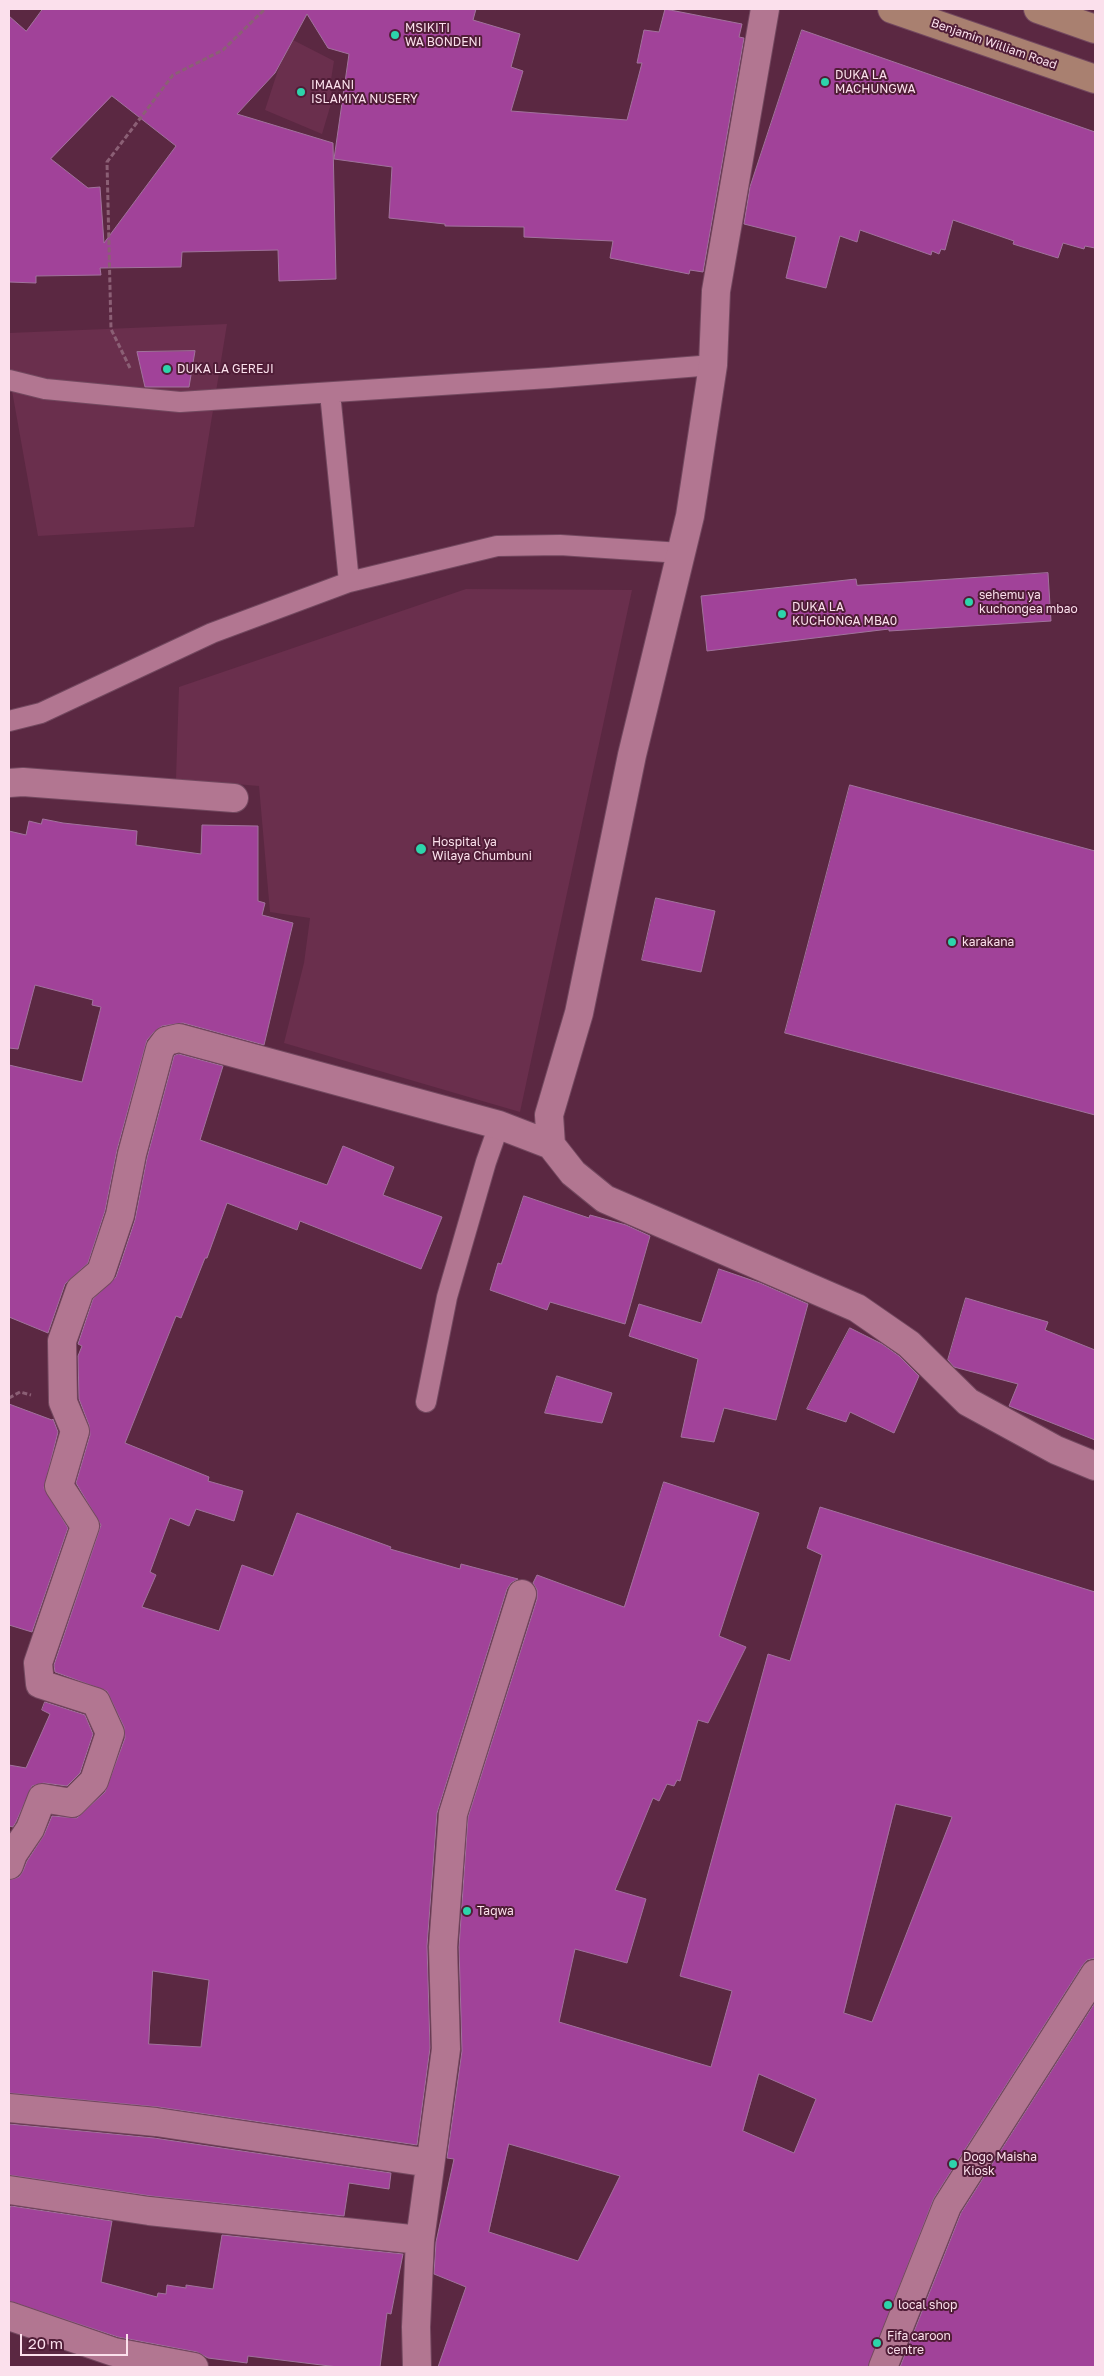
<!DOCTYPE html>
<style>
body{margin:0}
#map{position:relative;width:1104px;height:2376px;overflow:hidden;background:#5b2842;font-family:"Golos Text",sans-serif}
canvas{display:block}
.frame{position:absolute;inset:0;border:10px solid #fbe0ec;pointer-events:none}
.scale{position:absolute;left:20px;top:2334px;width:108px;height:22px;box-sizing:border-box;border:2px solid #fbe0ec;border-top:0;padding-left:6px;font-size:15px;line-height:18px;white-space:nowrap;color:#fbe0ec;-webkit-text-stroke:4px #501d37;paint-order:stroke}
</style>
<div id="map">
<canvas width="1104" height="2376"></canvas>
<div class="frame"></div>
<div class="scale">20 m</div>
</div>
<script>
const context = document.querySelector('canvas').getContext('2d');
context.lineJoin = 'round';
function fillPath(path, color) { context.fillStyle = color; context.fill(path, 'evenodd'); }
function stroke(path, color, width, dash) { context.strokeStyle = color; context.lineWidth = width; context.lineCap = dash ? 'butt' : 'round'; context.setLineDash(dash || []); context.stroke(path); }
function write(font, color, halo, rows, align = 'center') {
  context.font = font + ' "Golos Text",sans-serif'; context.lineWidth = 4; context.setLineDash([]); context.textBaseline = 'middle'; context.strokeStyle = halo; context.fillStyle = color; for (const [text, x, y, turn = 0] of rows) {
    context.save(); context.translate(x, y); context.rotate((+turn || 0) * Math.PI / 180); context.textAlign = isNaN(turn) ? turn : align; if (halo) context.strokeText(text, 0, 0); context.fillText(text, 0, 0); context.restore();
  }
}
fillPath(new Path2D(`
 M 293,40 L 334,61 L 330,86 L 333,97 L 322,134 L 265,110 L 279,67 Z
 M 227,324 L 194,527 L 38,536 L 9,374 L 9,333 Z
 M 466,589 L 632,590 L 520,1112 L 284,1043 L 304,963 L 310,918 L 270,912 L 259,786 L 176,779 L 179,687 Z`), '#6a2f4d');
const building = new Path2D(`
 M 43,9 L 476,9 L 473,20 L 520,34 L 511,67 L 523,71 L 511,111 L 627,120 L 642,63 L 637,63 L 644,30 L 659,32 L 665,9 L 742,24 L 739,37 L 744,38 L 703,272 L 690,270 L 689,274 L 610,258 L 613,241 L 524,237 L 524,227 L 445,226 L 445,224 L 389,218 L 392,167 L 334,159 L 349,54 L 328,48 L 307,14 L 275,73 L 237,114 L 333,143 L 336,279 L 279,281 L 278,250 L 182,252 L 181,267 L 100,268 L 101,275 L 36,276 L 36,283 L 9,282 L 9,16 L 26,31 ZM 112,96 L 176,146 L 104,243 L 100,187 L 88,188 L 51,159 Z
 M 802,30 L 1095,132 L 1095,248 L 1085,246 L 1084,249 L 1063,243 L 1058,258 L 1013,244 L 1014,241 L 953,220 L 945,250 L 941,249 L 939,254 L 932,251 L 931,255 L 860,230 L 857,242 L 840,236 L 826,288 L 786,278 L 796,237 L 744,224 L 750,187 Z
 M 195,351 L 189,387 L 145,387 L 137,352 Z
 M 1048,573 L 1051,621 L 889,631 L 889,629 L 707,651 L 701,596 L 856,579 L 857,585 Z
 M 850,785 L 1095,851 L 1095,1115 L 785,1033 Z
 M 43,819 L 63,823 L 137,831 L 136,845 L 201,854 L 202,825 L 258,826 L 258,901 L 265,903 L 262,915 L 293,923 L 264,1045 L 183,1023 L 162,1026 L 154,1032 L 147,1040 L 117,1150 L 105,1211 L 88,1263 L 65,1284 L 48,1333 L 9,1317 L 9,1065 L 82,1082 L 101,1007 L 92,1005 L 93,1000 L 35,985 L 18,1049 L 9,1048 L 9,831 L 26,835 L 29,821 L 41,824 Z
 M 656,898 L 715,911 L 701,972 L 642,960 Z
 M 179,1054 L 223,1066 L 200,1140 L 327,1185 L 343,1146 L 394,1167 L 383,1195 L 442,1217 L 421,1269 L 300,1221 L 297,1230 L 227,1203 L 207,1258 L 205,1258 L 181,1318 L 176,1316 L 125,1443 L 209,1477 L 208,1481 L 243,1491 L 234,1521 L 196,1509 L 189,1526 L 170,1518 L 150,1572 L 156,1575 L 142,1607 L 219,1631 L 242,1565 L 273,1576 L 297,1513 L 391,1547 L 390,1549 L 460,1569 L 461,1564 L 518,1579 L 511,1583 L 507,1589 L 437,1813 L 427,1946 L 430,2048 L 417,2145 L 158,2107 L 9,2093 L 9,1880 L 19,1877 L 23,1871 L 27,1861 L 44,1835 L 52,1816 L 77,1818 L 105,1792 L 125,1738 L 124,1727 L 107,1691 L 55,1672 L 54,1665 L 101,1525 L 76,1483 L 90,1435 L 89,1425 L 79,1399 L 78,1356 L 82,1346 L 78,1344 L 93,1299 L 116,1277 L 135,1220 L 147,1158 L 174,1056 ZM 153,1971 L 209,1980 L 201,2047 L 149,2044 Z
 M 524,1196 L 589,1218 L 590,1215 L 626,1225 L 650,1236 L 625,1324 L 550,1302 L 547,1310 L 490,1290 L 498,1263 L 501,1264 Z
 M 719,1269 L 760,1283 L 808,1304 L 776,1420 L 724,1408 L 714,1442 L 681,1437 L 698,1359 L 629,1336 L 639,1304 L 701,1323 Z
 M 966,1298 L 1048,1322 L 1045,1330 L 1095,1350 L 1095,1440 L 1009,1406 L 1018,1384 L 954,1367 L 948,1360 Z
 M 850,1328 L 882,1344 L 899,1356 L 919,1376 L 894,1433 L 850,1412 L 846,1422 L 807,1409 Z
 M 557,1376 L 612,1393 L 602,1423 L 545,1413 Z
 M 9,1404 L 52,1420 L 53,1419 L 58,1432 L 44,1488 L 68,1528 L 32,1632 L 9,1625 Z
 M 664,1482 L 759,1513 L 719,1636 L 746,1647 L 708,1723 L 698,1720 L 680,1781 L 677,1780 L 674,1786 L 667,1784 L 659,1801 L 653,1798 L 615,1890 L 646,1899 L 627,1963 L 575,1949 L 559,2022 L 711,2067 L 732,1991 L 680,1976 L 768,1654 L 790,1661 L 822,1555 L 807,1548 L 820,1507 L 1095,1592 L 1095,1958 L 1087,1960 L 1082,1966 L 934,2198 L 868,2367 L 438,2367 L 466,2287 L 434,2274 L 436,2242 L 454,2159 L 447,2158 L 462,2051 L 459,1947 L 468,1817 L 537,1599 L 537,1590 L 533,1583 L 537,1575 L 624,1607 ZM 896,1804 L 952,1817 L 872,2022 L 844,2013 ZM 759,2074 L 816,2099 L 794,2153 L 743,2131 ZM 509,2144 L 620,2176 L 578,2261 L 489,2232 Z
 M 45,1702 L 85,1715 L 93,1734 L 80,1773 L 67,1786 L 44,1783 L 32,1786 L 16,1822 L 13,1827 L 9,1826 L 9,1765 L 26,1768 L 50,1714 L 42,1710 Z
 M 1095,2003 L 1095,2367 L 900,2367 L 961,2213 Z
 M 9,2124 L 154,2138 L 391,2173 L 389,2189 L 349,2183 L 344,2216 L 151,2196 L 9,2175 Z
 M 11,2206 L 112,2221 L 101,2282 L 157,2297 L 158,2293 L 166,2294 L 167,2285 L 186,2288 L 186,2285 L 213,2289 L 222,2235 L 403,2254 L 391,2314 L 387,2313 L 380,2367 L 338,2367 L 248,2356 L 247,2363 L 208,2358 L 197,2352 L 118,2337 L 9,2301 L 9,2213 Z`);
fillPath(building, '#a14299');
stroke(building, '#a1729c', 1);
const lane = new Path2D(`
 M 9,380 L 45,389 L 180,402 L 549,378 L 713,365
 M 330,393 L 349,582
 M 9,721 L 41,713 L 212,633 L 349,582 L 497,546 L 560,545 L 681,553
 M 426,1402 L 447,1297 L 486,1162 L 499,1125`);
const street = new Path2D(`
 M 765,9 L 716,291 L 713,365 L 690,516 L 632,755 L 579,1013 L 549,1115 L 551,1145 L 573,1173 L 605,1199 L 857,1308 L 909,1344 L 968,1402 L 1056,1450 L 1095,1466
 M 9,783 L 23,782 L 234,798
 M 9,1865 L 13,1854 L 30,1829 L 42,1798 L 72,1803 L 94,1781 L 110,1733 L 96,1702 L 40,1684 L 38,1663 L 85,1526 L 59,1486 L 75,1431 L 63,1402 L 62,1341 L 80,1290 L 101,1272 L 120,1215 L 132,1154 L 160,1049 L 166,1041 L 179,1038 L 499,1125 L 551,1145
 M 9,2108 L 156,2122 L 430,2163
 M 9,2190 L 149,2211 L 420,2240
 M 9,2316 L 114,2352 L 194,2367
 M 417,2367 L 416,2327 L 420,2240 L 446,2049 L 443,1947 L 453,1814 L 522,1594
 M 883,2367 L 947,2206 L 1095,1974`);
const secondary = new Path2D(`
 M 892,9 L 1095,79
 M 1038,9 L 1095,29`);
stroke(lane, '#73485f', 22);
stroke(street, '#73485f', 30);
stroke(secondary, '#73485f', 30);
stroke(new Path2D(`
 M 130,368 L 111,329 L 107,162 L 173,75 L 223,50 L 265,9
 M 9,1398 L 20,1392 L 31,1395`), '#8b5f75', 3, [5, 2.5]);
stroke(lane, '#b27691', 20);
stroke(street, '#b27691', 28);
stroke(secondary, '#a98070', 28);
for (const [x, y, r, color] of [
 [395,35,5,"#2dd4ab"],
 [825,82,5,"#2dd4ab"],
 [301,92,5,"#2dd4ab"],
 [167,369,5,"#2dd4ab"],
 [969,602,5,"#2dd4ab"],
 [782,614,5,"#2dd4ab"],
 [421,849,6,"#2dd4ab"],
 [952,942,5,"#2dd4ab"],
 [467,1911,5,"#2dd4ab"],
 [953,2164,5,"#2dd4ab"],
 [888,2305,5,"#2dd4ab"],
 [877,2343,5,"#2dd4ab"]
]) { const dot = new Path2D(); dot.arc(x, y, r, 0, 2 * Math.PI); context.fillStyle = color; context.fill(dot); stroke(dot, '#501d37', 2); }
write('12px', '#fbe0ec', '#501d37', [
 ["MSIKITI",405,28],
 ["WA BONDENI",405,42],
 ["DUKA LA",835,75],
 ["MACHUNGWA",835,89],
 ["IMAANI",311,85],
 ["ISLAMIYA NUSERY",311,99],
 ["DUKA LA GEREJI",177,369],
 ["sehemu ya",979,595],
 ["kuchongea mbao",979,609],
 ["DUKA LA",792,607],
 ["KUCHONGA MBA0",792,621],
 ["Hospital ya",432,842],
 ["Wilaya Chumbuni",432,856],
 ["karakana",962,942],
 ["Taqwa",477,1911],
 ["Dogo Maisha",963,2157],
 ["Kiosk",963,2171],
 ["local shop",898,2305],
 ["Fifa caroon",887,2336],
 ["centre",887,2350]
], 'left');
write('12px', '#fbe0ec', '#501d37', [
 ["Benjamin William Road",994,44,19]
]);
</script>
